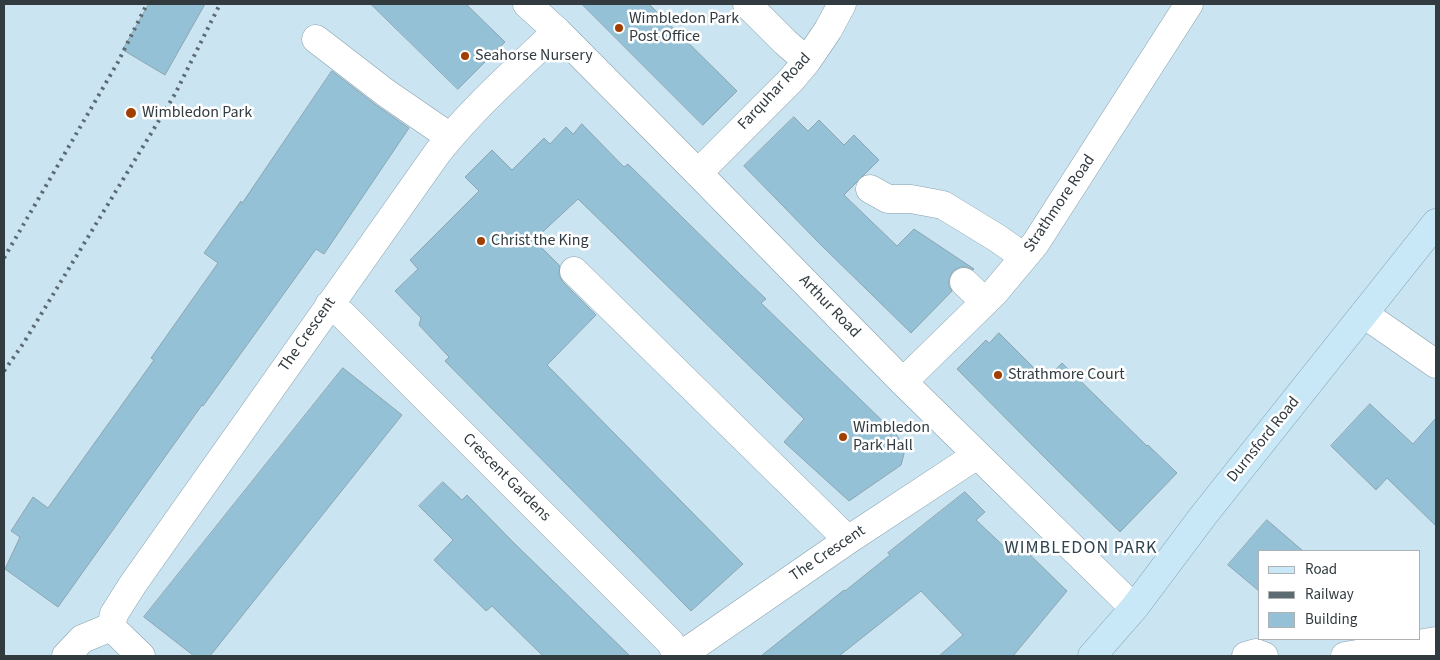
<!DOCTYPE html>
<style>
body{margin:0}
#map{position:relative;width:1440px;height:660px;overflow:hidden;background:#cae4f1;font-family:"Source Sans 3",sans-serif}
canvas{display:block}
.frame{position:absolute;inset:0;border:5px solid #313b40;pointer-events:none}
.legend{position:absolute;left:1258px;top:550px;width:162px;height:90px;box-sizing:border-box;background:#fff;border:1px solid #adb1b3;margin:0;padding:6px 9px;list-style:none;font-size:15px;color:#313b40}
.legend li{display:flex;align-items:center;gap:10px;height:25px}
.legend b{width:25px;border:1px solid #adb1b3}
</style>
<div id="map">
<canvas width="1440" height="660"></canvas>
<div class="frame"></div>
<ul class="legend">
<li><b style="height:6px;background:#c8e8f8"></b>Road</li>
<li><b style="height:6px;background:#5c6a72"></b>Railway</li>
<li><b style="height:14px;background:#95c1d6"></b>Building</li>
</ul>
</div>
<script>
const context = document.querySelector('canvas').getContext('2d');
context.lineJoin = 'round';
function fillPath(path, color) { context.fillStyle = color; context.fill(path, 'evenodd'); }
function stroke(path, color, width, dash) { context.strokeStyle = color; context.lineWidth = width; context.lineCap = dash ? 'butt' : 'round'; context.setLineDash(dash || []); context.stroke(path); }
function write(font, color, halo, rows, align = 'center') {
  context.font = font + ' "Source Sans 3",sans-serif'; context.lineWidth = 5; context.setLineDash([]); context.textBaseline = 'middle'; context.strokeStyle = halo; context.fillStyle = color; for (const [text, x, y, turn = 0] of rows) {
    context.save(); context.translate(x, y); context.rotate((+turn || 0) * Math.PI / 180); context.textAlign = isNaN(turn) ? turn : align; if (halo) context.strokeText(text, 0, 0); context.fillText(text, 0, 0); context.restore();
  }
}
const building = new Path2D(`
 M 149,4 L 205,4 L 165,75 L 123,50 Z
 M 371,4 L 466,4 L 505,42 L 458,89 Z
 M 582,4 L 649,4 L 737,91 L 703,125 Z
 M 332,71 L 376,105 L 409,128 L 324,254 L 316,249 L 203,406 L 202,405 L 167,454 L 58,607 L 5,569 L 20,537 L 11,531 L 33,497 L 48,508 L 154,360 L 151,358 L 218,263 L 204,253 L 241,201 L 242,203 Z
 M 794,117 L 808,131 L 819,120 L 844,145 L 854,135 L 879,160 L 844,195 L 897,246 L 914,229 L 974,269 L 973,270 L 967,267 L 960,267 L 953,271 L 949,279 L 949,286 L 952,291 L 911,333 L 821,245 L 744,166 Z
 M 582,124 L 624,167 L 628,164 L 742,276 L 766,299 L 761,303 L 895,433 L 902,443 L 904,454 L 901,465 L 849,501 L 784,442 L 804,419 L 578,199 L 534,240 L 560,266 L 559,275 L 563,282 L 596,315 L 547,365 L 743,564 L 691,611 L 445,361 L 449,357 L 419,325 L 421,318 L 395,291 L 418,269 L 410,260 L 479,191 L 465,177 L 492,150 L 512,170 L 544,138 L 550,144 L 566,127 L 573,134 Z
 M 999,333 L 1046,380 L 1062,363 L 1147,446 L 1148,445 L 1177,473 L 1120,532 L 1047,460 L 957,369 L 986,340 L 989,343 Z
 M 343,368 L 402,415 L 210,656 L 194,656 L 144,617 Z
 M 1370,404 L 1413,444 L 1436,418 L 1436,526 L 1387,478 L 1376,490 L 1331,446 Z
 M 443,482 L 462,500 L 467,495 L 514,543 L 630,656 L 543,656 L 492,606 L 486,611 L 434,560 L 453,540 L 419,506 Z
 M 965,492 L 985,512 L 976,520 L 1014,556 L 1023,548 L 1067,591 L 1013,656 L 939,656 L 963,635 L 921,591 L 839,656 L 761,656 L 844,590 L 845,591 L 890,555 L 888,553 Z
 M 1267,520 L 1303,551 L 1259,551 L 1259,591 L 1228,565 Z`);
fillPath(building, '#95c1d6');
stroke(building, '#8ca5b1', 1);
const minor = new Path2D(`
 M 527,4 L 557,31 L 698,173 L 903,382 L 1134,608
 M 747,4 L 785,42 L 807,61
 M 316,39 L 386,93 L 450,137
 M 698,173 L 792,79 L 807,61 L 828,30 L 842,4
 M 870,189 L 888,199 L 911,199 L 943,205 L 997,238 L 1024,257
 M 574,271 L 848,540
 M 964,282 L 985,302
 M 329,305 L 343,315 L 670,642 L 678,656
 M 1364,314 L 1436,364
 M 903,382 L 994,293 L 1035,244 L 1189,4
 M 66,656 L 82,639 L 111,627
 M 141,656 L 111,627 L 114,614 L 133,584 L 438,152 C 473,108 516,70 557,31
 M 680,656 L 848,540 L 977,455
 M 1246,656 L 1256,653 L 1264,656
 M 1345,656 L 1436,641`);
const major = new Path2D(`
 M 1092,656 L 1134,608 L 1203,516 L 1436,223`);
stroke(minor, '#88a0ac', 29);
stroke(major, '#7ba2b4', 29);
stroke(minor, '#fff', 28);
stroke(major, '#c8e8f8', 28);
stroke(new Path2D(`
 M 4,258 L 118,62 L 147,4
 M 4,371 L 23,344 L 175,94 L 220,4`), '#5c6a72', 4, [2.5, 5]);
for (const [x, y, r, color] of [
 [619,28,5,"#a13e01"],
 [465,56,5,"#a13e01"],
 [131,113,6,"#a13e01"],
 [481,241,5,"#a13e01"],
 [998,375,5,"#a13e01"],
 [843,437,5,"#a13e01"]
]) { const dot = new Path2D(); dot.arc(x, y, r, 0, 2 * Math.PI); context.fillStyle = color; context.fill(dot); stroke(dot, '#fff', 2); }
write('16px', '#313b40', '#fff', [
 ["Wimbledon Park",629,19],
 ["Post Office",629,37],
 ["Seahorse Nursery",475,56],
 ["Wimbledon Park",142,113],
 ["Christ the King",491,241],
 ["Strathmore Court",1008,375],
 ["Wimbledon",853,428],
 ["Park Hall",853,446]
], 'left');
write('16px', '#313b40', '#fff', [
 ["Farquhar Road",775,92,-47],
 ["Strathmore Road",1060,204,-56],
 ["Arthur Road",829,307,46],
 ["The Crescent",308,335,-55],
 ["Durnsford Road",1264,440,-51],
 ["Crescent Gardens",506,478,45],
 ["The Crescent",828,554,-34]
]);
context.letterSpacing = '1px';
write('18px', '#2d434e', '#fff', [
 ["WIMBLEDON PARK",1081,549]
]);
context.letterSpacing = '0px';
</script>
